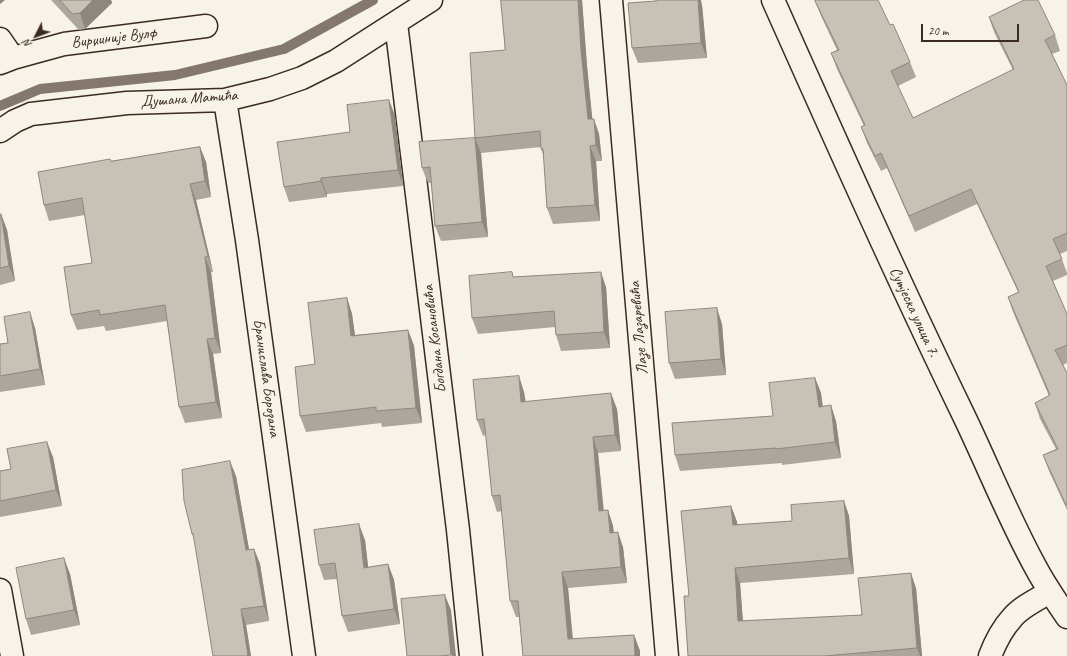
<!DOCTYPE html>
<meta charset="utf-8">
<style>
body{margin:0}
#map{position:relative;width:1067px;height:656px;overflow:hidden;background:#f7f3e8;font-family:Caveat,sans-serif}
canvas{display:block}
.north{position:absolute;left:16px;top:16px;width:40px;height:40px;-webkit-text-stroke:3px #f7f3e8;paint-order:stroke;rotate:228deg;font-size:11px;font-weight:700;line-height:16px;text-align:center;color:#3b2a1e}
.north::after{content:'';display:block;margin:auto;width:14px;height:18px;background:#3b2a1e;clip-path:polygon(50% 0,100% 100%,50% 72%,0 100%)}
.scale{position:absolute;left:921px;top:24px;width:98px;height:18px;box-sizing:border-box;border:2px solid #3b2a1e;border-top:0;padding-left:5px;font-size:12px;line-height:14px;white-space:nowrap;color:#3b2a1e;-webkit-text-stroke:3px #f7f3e8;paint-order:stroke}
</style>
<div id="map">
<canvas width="1067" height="656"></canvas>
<div class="north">N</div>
<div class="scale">20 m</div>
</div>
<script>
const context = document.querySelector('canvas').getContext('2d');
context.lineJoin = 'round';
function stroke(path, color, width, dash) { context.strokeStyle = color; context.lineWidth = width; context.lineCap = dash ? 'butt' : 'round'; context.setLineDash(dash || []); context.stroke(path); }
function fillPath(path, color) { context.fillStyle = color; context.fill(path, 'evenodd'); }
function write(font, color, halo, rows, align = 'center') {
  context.font = font + ' Caveat,sans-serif'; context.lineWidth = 3.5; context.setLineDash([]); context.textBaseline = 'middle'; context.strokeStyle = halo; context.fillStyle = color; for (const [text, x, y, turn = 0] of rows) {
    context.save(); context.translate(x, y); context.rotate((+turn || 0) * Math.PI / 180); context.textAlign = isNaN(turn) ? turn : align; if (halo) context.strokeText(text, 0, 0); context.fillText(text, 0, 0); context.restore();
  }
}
stroke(new Path2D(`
 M 0,106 L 40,89 L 175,75 L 284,49 L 373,0`), '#84786c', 10);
const minor = new Path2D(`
 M 611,0 L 667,656
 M 773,0 C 835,139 897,278 964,416 C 988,466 1009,519 1036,568 C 1045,585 1056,601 1067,617
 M 396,23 L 458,530 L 471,656
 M 0,39 L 13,58
 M 0,63 L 13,58 L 64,44 L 206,26
 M 225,100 L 247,240 L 304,656
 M 0,131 L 15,121 L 31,114 L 127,103 L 225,100 L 270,89 L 302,78 L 336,61 L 431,0
 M 0,590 L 12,656
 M 990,656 C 995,643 1002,629 1012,618 C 1021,607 1038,599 1050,592`);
stroke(minor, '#3b2a1e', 25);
stroke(minor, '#f7f3e8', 22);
fillPath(new Path2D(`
 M 51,0 L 111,0 L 112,3 L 85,29 L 79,30 Z
 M 501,0 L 582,0 L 587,66 L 592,119 L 599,134 L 602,161 L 596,161 L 600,221 L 553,224 L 547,208 L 544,157 L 541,149 L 541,147 L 481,153 L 488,237 L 441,241 L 435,226 L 431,183 L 428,183 L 422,168 L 475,138 L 505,50 Z
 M 815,1 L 890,25 L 910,62 L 916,77 L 898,86 L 913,118 L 1013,70 L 994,32 L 989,17 L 1055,35 L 1060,51 L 1052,54 L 1067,85 L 1067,251 L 1060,254 L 1067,273 L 1067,275 L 1053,281 L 1067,314 L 1067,363 L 1063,365 L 1067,373 L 1067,510 L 1049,471 L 1043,455 L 1056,449 L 1040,419 L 1035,403 L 1049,396 L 1013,312 L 1008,297 L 1018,292 L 977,204 L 915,232 L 887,168 L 881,171 L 867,143 L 861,127 L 864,126 L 837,69 L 831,53 L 837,50 L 821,16 Z
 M 702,5 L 707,58 L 638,63 L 632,48 Z
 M 389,100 L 395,116 L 403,186 L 327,194 L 327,197 L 289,202 L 284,187 Z
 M 200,147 L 206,162 L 211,197 L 196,200 L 213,272 L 211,272 L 221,353 L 213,354 L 222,418 L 185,423 L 179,407 L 167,321 L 106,331 L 104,326 L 77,330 L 71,315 L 92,263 L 85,215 L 49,221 L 44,205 L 111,161 Z
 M 1,214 L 7,230 L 15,281 L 0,285 L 0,215 Z
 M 514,277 L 606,287 L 610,348 L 561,351 L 556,335 L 555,327 L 478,334 L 472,318 Z
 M 347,298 L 352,314 L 355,335 L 408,330 L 414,346 L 422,423 L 382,427 L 381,423 L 306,432 L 300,416 L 315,364 Z
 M 722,324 L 726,375 L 675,379 L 669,363 Z
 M 35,328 L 45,385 L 0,392 L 0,344 L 8,343 Z
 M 815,378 L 821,393 L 823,406 L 836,421 L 841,458 L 782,465 L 782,463 L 680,471 L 675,455 L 773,416 Z
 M 524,392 L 526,402 L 617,409 L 621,451 L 598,453 L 604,511 L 608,510 L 613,526 L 614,532 L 623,547 L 627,583 L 568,588 L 573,639 L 634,635 L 640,651 L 523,656 L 519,617 L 516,617 L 510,601 L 502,511 L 497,512 L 492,496 L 486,435 L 483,436 L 477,420 Z
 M 53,457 L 62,506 L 0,517 L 0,471 L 11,469 Z
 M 236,476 L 249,550 L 254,549 L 260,564 L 269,621 L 246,625 L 251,656 L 214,656 L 195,542 L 192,534 Z
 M 844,501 L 849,516 L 854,574 L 740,583 L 743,621 L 862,615 L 916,588 L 922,656 L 688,656 L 689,596 L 731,506 L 737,522 L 737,525 L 792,521 Z
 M 365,540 L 368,567 L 388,564 L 394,580 L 400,624 L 348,632 L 342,616 L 337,579 L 324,580 L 319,565 Z
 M 70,574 L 80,625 L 31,635 L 26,619 Z`), '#aca69d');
fillPath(new Path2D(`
 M 0,0 L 5,0 L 0,4 Z
 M 93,0 L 111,0 L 112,3 L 85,29 L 80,13 Z
 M 578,0 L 582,0 L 587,66 L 594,135 L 588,119 L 581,50 Z
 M 698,0 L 701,0 L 702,5 L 707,58 L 701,43 Z
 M 389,100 L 395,116 L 403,186 L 398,170 Z
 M 594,119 L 599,134 L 602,161 L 596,145 Z
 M 475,138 L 481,153 L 488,237 L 482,222 Z
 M 590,146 L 596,161 L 600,221 L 595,205 Z
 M 200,147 L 206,162 L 211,197 L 205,181 Z
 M 321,178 L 327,194 L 327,197 L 321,181 Z
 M 190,184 L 196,200 L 213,272 L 208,256 Z
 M 1,214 L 7,230 L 15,281 L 9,266 Z
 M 205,257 L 211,272 L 221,353 L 215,338 Z
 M 601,272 L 606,287 L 610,348 L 604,332 Z
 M 347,298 L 352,314 L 357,351 L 351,336 Z
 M 717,308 L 722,324 L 726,375 L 721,359 Z
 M 30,312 L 35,328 L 45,385 L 40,369 Z
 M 408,330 L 414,346 L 422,423 L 416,408 Z
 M 207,339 L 213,354 L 222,418 L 216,402 Z
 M 519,376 L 524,392 L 527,418 L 521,402 Z
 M 815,378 L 821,393 L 824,422 L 819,407 Z
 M 611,393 L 617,409 L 621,451 L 615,435 Z
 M 831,405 L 836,421 L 841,458 L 835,442 Z
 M 593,437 L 598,453 L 605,527 L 599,511 Z
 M 47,442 L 53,457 L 62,506 L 56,490 Z
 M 230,461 L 236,476 L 252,566 L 246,550 Z
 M 844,501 L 849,516 L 854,574 L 849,558 Z
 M 731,506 L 737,522 L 739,541 L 733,525 Z
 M 608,510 L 613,526 L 615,548 L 610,533 Z
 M 359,524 L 365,540 L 370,583 L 364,568 Z
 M 618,532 L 623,547 L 627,583 L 621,567 Z
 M 254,549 L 260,564 L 269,621 L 264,606 Z
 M 64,558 L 70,574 L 80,625 L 74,610 Z
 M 388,564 L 394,580 L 400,624 L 394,609 Z
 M 735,568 L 740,583 L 744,637 L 738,621 Z
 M 562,572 L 568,588 L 574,655 L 568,639 Z
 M 911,573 L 916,588 L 922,656 L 920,656 L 917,648 Z
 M 445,595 L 451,610 L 456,656 L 452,656 L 451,655 Z
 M 241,609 L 246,625 L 251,656 L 248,656 Z
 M 634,635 L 640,651 L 640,656 L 635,656 Z`), '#8c877f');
const building = new Path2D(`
 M 60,0 L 93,0 L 80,13 L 73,14 Z
 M 501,0 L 578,0 L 581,50 L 588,119 L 594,119 L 596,145 L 590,146 L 595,205 L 547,208 L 543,149 L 541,149 L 540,131 L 475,138 L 470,53 L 505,50 Z
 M 656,0 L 698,0 L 701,43 L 632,48 L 628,3 L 656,1 Z
 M 817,0 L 878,0 L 890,25 L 893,24 L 910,62 L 891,71 L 913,118 L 1014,69 L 989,17 L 1024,0 L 1038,0 L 1055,35 L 1045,40 L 1067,85 L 1067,233 L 1053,239 L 1062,259 L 1046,266 L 1067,314 L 1067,345 L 1055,350 L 1067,373 L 1067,505 L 1066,505 L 1043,455 L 1058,449 L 1035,403 L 1050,395 L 1008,297 L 1019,292 L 971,189 L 909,216 L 881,153 L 875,156 L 861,127 L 865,125 L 831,53 L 839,50 L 815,1 Z
 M 389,100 L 398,170 L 321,178 L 321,181 L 284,187 L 277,142 L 350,132 L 347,105 Z
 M 475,138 L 482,222 L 435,226 L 430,167 L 422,168 L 419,142 Z
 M 200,147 L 205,181 L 190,184 L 208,256 L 205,257 L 215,338 L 207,339 L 216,402 L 179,407 L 165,305 L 100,315 L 99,310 L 71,315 L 64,267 L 92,263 L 82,198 L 44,205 L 38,172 L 110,159 L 111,161 Z
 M 1,214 L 9,266 L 0,268 L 0,215 Z
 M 512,272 L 513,277 L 601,272 L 604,332 L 556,335 L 554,311 L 472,318 L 469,276 Z
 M 347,298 L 351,336 L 408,330 L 416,408 L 376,411 L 376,407 L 300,416 L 295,367 L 315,364 L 308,303 Z
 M 717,308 L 721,359 L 669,363 L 665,312 Z
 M 30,312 L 40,369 L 0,376 L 0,344 L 8,343 L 4,317 Z
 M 519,376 L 521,402 L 611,393 L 615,435 L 593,437 L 599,511 L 608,510 L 610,533 L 618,532 L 621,567 L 562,572 L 568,639 L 634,635 L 635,656 L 523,656 L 518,601 L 510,601 L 500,495 L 492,496 L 484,419 L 477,420 L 473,380 Z
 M 815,378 L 819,407 L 831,405 L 835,442 L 776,449 L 776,448 L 675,455 L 672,423 L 773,416 L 769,383 Z
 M 47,442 L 56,490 L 0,501 L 0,471 L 11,469 L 7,449 Z
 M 230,461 L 246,550 L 254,549 L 264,606 L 241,609 L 248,656 L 213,656 L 193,533 L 192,534 L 184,501 L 182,470 Z
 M 844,501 L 849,558 L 735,568 L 738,621 L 862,615 L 858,578 L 911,573 L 917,648 L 824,656 L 688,656 L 684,596 L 689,596 L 681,511 L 731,506 L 733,525 L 792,521 L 791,505 Z
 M 359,524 L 364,568 L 388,564 L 394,609 L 342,616 L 335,563 L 319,565 L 314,530 Z
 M 64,558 L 74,610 L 26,619 L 16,568 Z
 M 445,595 L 451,655 L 439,656 L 407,656 L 401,599 Z`);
fillPath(building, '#c8c1b6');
stroke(building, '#8c877f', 1);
write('16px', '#3b2a1e', '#f7f3e8', [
 ["Вирџиније Вулф",114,38,-7],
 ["Душана Матића",189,99,-4],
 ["Сутјеска улица 7.",914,312,65],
 ["Лазе Лазаревића",639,328,-95],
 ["Богдана Косановића",435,339,-97],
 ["Бранислава Борозана",266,378,82]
]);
</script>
